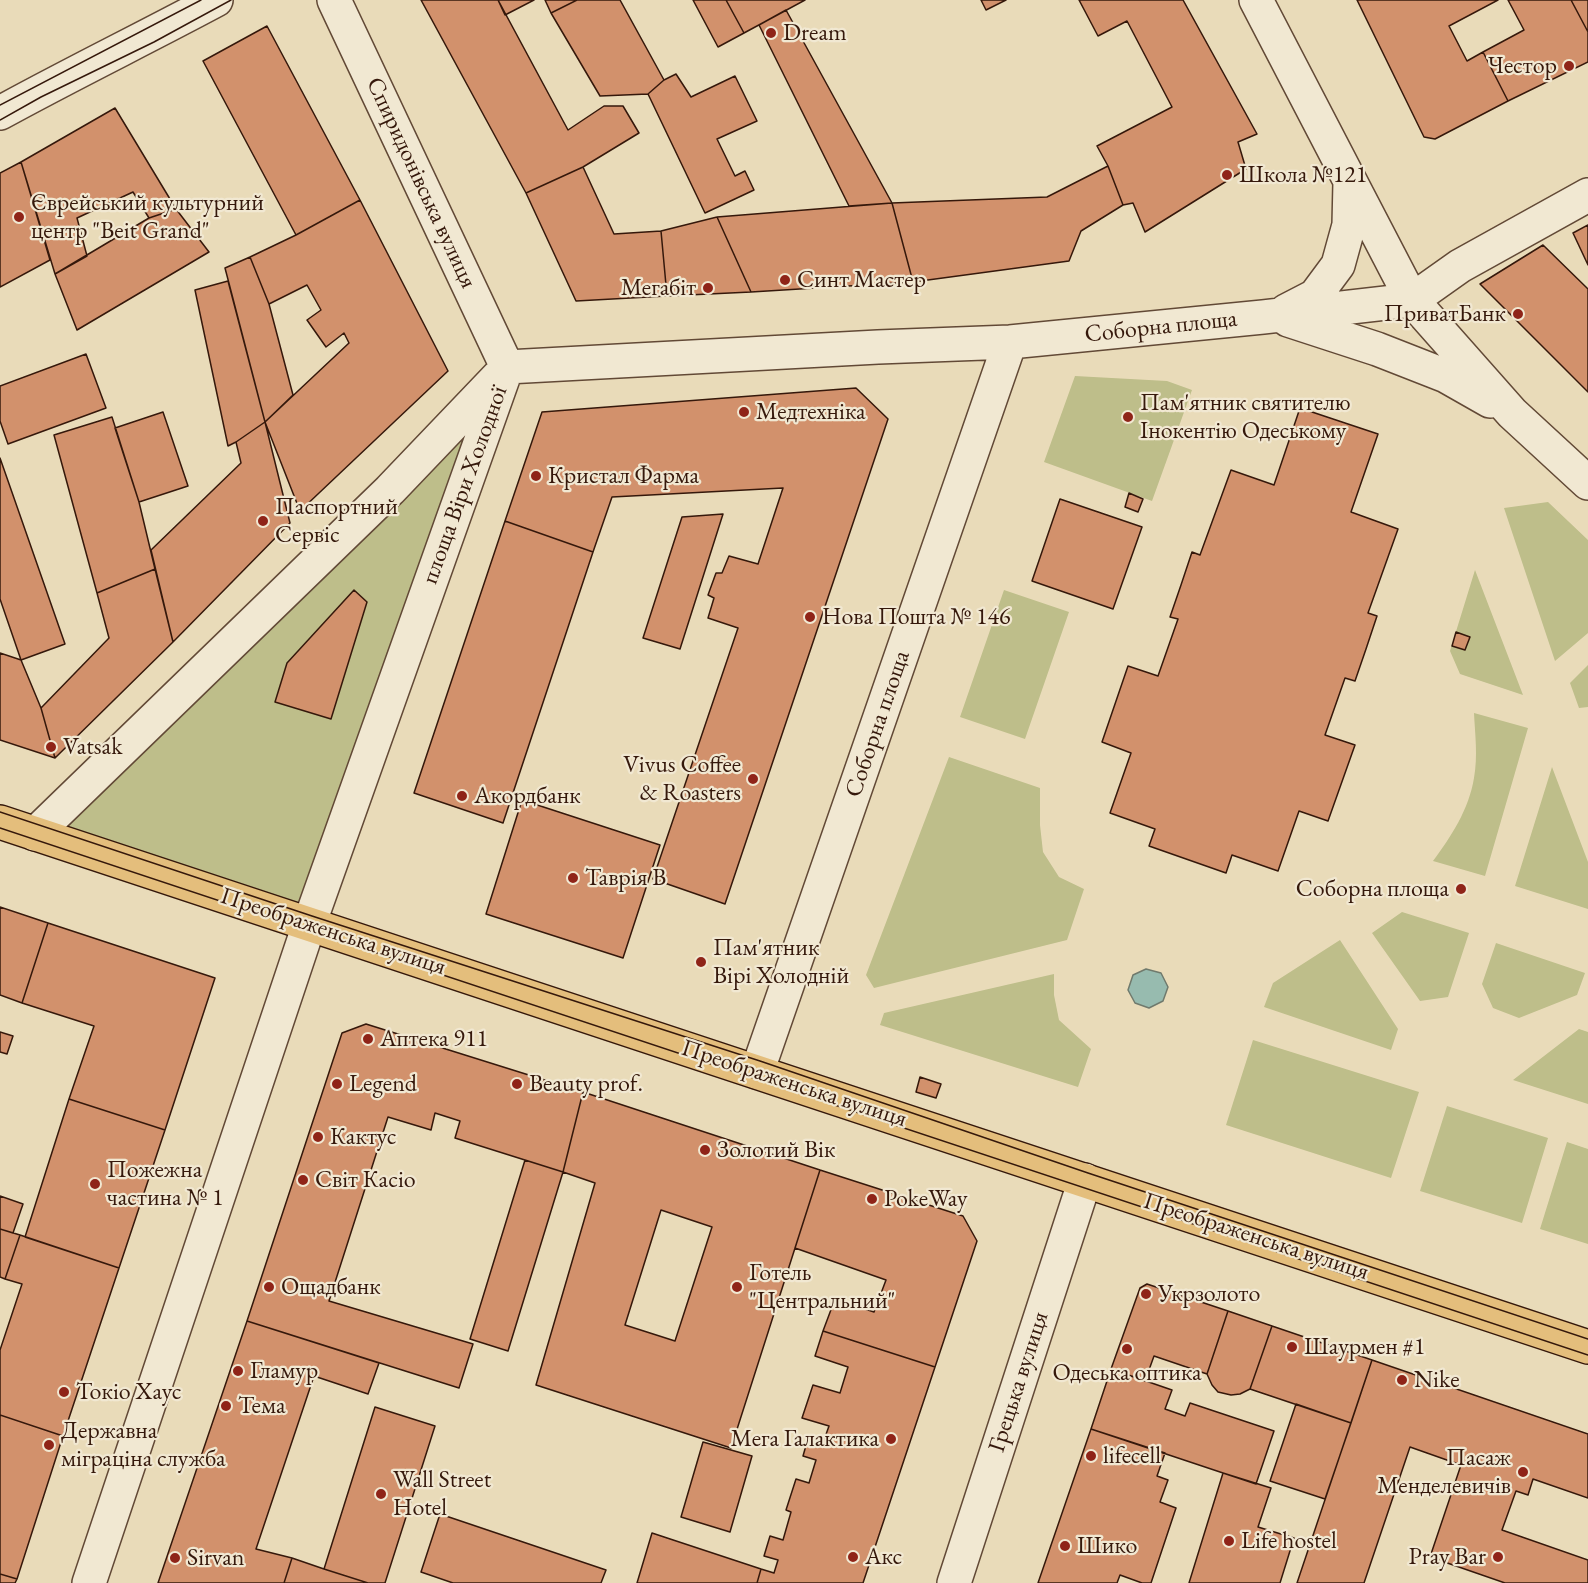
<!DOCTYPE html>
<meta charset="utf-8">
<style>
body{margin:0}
canvas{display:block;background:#e9dbb9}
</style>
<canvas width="1588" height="1583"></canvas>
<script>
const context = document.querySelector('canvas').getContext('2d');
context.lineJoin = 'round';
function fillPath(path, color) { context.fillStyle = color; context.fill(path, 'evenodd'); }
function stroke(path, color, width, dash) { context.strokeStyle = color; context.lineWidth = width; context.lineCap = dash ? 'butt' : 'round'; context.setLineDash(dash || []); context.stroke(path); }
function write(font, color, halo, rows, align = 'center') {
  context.font = font + ' "EB Garamond",serif'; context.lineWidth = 4.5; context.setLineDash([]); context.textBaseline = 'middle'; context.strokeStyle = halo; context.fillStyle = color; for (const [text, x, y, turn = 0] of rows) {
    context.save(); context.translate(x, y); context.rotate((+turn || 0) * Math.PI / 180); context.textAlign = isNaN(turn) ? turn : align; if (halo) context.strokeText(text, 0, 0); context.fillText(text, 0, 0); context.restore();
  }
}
fillPath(new Path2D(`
 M 507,367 L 310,924 L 35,834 Z
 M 1075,376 L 1167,381 L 1192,390 L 1152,501 L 1044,462 Z
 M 1548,502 L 1588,540 L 1588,633 L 1555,661 L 1504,508 Z
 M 1475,570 L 1523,695 L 1460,674 L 1450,651 Z
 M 1004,590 L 1069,612 L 1025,739 L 960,717 Z
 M 1588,665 L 1588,707 L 1579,708 L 1570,683 Z
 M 1474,713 L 1528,728 L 1485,876 L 1433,861 C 1451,837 1469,809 1474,778 C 1478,756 1475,734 1474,713 Z
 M 949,757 L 1040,788 L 1040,825 L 1043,852 L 1059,877 L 1084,889 L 1067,940 L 874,988 L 866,975 Z
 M 1552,767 L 1588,862 L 1588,909 L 1515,886 Z
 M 1402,912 L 1469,933 L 1448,997 L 1420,1001 L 1372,933 Z
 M 1340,940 L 1398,1029 L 1391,1050 L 1264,1007 L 1273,983 Z
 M 1496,943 L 1585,973 L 1577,995 L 1519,1018 L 1493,1008 L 1482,984 Z
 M 1054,974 L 1054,995 L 1059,1020 L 1091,1049 L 1078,1087 L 880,1025 L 884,1013 Z
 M 1579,1029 L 1588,1032 L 1588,1104 L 1513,1080 Z
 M 1253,1040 L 1419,1092 L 1391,1178 L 1226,1125 Z
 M 1447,1106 L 1548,1138 L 1522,1223 L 1420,1191 Z
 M 1567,1142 L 1588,1149 L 1588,1244 L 1540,1229 Z`), '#bebe8a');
const water = new Path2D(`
 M 1146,969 L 1161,973 L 1168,987 L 1163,1001 L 1149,1008 L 1135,1003 L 1128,990 L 1133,975 Z`);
fillPath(water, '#97bbaf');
stroke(water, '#707a6d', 1.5);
const building = new Path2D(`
 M 421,0 L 498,0 L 568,130 L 604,106 L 623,106 L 639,133 L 583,167 L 526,193 Z
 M 498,0 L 534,0 L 505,15 Z
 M 545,0 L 577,0 L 551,13 Z
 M 577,0 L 620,0 L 664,80 L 648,94 L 600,96 L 551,13 Z
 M 693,0 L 726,0 L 744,33 L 718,47 Z
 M 726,0 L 805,0 L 744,33 Z
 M 981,0 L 1006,0 L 986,10 Z
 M 1079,0 L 1183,0 L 1257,134 L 1238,142 L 1246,169 L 1145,232 L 1133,203 L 1123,205 L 1108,166 L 1097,146 L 1172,107 L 1127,21 L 1098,36 Z
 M 1357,0 L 1498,0 L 1449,26 L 1467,61 L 1483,52 L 1508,101 L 1435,139 L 1424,137 Z
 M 1508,0 L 1571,0 L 1588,32 L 1588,62 L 1508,101 L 1483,52 L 1524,30 Z
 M 1571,0 L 1588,0 L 1588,32 Z
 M 786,10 L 892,203 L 849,206 L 759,25 Z
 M 267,26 L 360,200 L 296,235 L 203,61 Z
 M 676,74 L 691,97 L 735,76 L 757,121 L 717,139 L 735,176 L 745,171 L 754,190 L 705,213 L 648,94 L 664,80 Z
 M 115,108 L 176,209 L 149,218 L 133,192 L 77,218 L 87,256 L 55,274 L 21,162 Z
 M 21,162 L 50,260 L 0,287 L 0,173 Z
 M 1108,166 L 1123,205 L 1081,231 L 1069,261 L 913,282 L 892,203 L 1047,197 Z
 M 583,167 L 614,234 L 661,231 L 667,296 L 576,301 L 526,193 Z
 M 360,200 L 448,371 L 300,511 L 265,422 L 349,343 L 344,333 L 326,347 L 307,320 L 321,310 L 307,285 L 269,304 L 250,257 L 296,235 Z
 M 892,203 L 913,282 L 751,292 L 717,217 Z
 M 176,209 L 209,252 L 77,330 L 55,274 L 149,218 Z
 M 717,217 L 751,292 L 667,296 L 661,231 Z
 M 1588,225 L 1588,265 L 1573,233 Z
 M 1543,245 L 1588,289 L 1588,392 L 1480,284 Z
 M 250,257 L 269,304 L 293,395 L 265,422 L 225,268 Z
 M 228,281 L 265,422 L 236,442 L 228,446 L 195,290 Z
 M 86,354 L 106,408 L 8,444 L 0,421 L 0,386 Z
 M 856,388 L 888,419 L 725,904 L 653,879 L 738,628 L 708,618 L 714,598 L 708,595 L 716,573 L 722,573 L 729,556 L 758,564 L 783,488 L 612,497 L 593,552 L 505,521 L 542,412 Z
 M 1300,408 L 1378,434 L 1351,512 L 1398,529 L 1368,613 L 1377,616 L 1366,649 L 1355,681 L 1345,678 L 1325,735 L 1355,745 L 1328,821 L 1299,811 L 1278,871 L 1232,855 L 1226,873 L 1149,846 L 1155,829 L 1110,813 L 1131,753 L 1102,742 L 1128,666 L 1158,676 L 1178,619 L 1170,617 L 1181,585 L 1192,552 L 1200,555 L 1231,470 L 1274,485 Z
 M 163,412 L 188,486 L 139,502 L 115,428 Z
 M 112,417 L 139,502 L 155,569 L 97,593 L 54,435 Z
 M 265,422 L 290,523 L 173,642 L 151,550 L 241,463 L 236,442 Z
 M 0,458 L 65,644 L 21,660 L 0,599 Z
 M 1129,493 L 1143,499 L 1138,512 L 1125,507 Z
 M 1060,499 L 1142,527 L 1113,609 L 1032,581 Z
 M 723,514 L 680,649 L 643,638 L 682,517 Z
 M 505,521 L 593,552 L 503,823 L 414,793 Z
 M 155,569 L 173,642 L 55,758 L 41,708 L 109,638 L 97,593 Z
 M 354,590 L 367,602 L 331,719 L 275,702 L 287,663 Z
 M 1456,632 L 1470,637 L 1465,650 L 1452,646 Z
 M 0,653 L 21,660 L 41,708 L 55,758 L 0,740 Z
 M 522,800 L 660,845 L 623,958 L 486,914 Z
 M 0,907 L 48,923 L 22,1003 L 0,995 Z
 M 48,923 L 215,978 L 165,1130 L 69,1099 L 94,1026 L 22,1003 Z
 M 366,1024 L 583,1092 L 563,1172 L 455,1138 L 460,1121 L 435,1113 L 431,1130 L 388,1117 L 329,1301 L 473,1344 L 459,1388 L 247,1321 L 342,1033 Z
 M 0,1032 L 13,1036 L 7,1054 L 0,1052 Z
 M 920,1077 L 941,1084 L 936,1098 L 916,1092 Z
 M 583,1092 L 820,1170 L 731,1448 L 536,1385 L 595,1183 L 563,1172 ZM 661,1210 L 712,1227 L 675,1341 L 625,1325 Z
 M 69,1099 L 165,1130 L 119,1268 L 25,1237 Z
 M 525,1160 L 563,1172 L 508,1351 L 470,1339 Z
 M 820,1170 L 963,1216 L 977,1241 L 935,1367 L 823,1331 L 835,1299 L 874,1312 L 886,1280 L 795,1248 Z
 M 0,1196 L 23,1204 L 13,1233 L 0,1229 Z
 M 0,1229 L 20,1235 L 5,1279 L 0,1277 Z
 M 20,1235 L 119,1268 L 63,1436 L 0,1415 L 0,1350 L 22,1284 L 5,1279 Z
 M 1147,1284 L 1228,1311 L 1207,1374 L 1154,1356 L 1145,1381 L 1111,1369 L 1140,1288 Z
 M 1228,1311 L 1272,1326 L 1250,1389 L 1240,1394 L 1231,1395 L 1218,1392 L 1212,1385 L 1207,1374 Z
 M 247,1321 L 379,1363 L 368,1394 L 314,1376 L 256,1549 L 292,1558 L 284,1583 L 158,1583 Z
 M 1272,1326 L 1372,1360 L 1351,1423 L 1250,1389 Z
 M 823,1331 L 935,1367 L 863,1583 L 757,1583 L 761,1569 L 774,1573 L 778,1560 L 764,1556 L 770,1536 L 783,1540 L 791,1512 L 786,1510 L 796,1479 L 809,1483 L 816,1460 L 803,1456 L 809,1435 L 824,1440 L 829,1426 L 802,1418 L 813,1385 L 840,1393 L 848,1367 L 815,1356 Z
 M 1372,1360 L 1588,1434 L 1588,1498 L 1533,1479 L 1528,1495 L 1516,1491 L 1502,1530 L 1588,1560 L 1588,1583 L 1505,1583 L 1430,1557 L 1461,1465 L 1410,1447 L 1364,1583 L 1297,1583 Z
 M 1111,1369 L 1172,1390 L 1165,1409 L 1185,1416 L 1190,1403 L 1274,1431 L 1256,1484 L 1091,1429 Z
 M 1296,1404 L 1351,1423 L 1325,1499 L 1270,1481 Z
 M 375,1407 L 435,1426 L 385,1583 L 368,1583 L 324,1569 Z
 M 0,1415 L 63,1436 L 17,1579 L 0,1574 Z
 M 1091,1429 L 1165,1453 L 1157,1476 L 1168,1480 L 1160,1502 L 1176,1508 L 1151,1583 L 1142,1583 L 1120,1575 L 1117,1583 L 1038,1583 Z
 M 703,1442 L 752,1456 L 730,1532 L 681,1517 Z
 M 1223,1473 L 1271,1488 L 1258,1527 L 1294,1538 L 1280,1583 L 1189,1583 Z
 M 440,1514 L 606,1570 L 601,1583 L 453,1583 L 421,1572 Z
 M 652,1533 L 761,1569 L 757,1583 L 637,1583 Z
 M 292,1558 L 324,1569 L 368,1583 L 284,1583 Z
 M 0,1574 L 17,1579 L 15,1583 L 0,1583 Z`);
fillPath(building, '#d2916c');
stroke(building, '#35180b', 1.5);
const minor = new Path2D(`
 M 334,0 L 507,367
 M 1256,0 L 1412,300 L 1512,413 L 1588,483
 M 0,113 C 71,74 145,38 216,0
 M 1286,311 L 1315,296 L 1338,265 L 1349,225 L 1350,182
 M 1288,320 L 1377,349 L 1446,376 L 1490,401
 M 507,367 L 878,347 L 1010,342 L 1263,317 L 1412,300 L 1460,266 L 1588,195
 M 35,834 L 390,490 L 498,377
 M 757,1072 L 1010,342
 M 89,1583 L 312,916 L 507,367
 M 954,1583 L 1085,1180`);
const major = new Path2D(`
 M 0,822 L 1588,1347`);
stroke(minor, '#624936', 36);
stroke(major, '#35180b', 36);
stroke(minor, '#f1e8d2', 33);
stroke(major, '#e4be7c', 33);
stroke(new Path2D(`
 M 0,105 L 201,0
 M 0,120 L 41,97 L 154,42 L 231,0
 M 0,812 L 312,916 L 760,1061 L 1088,1173 L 1588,1339
 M 0,828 L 1588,1355`), '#35180b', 1.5);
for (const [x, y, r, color] of [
 [771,33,6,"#8f2418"],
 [1569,66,6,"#8f2418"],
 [1227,175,6,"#8f2418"],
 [19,217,6,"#8f2418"],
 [785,280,6,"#8f2418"],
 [708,288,6,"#8f2418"],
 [1518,314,6,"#8f2418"],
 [744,412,6,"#8f2418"],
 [1128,417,6,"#8f2418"],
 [536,476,6,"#8f2418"],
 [263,521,6,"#8f2418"],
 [810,617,6,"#8f2418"],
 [51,747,6,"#8f2418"],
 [753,779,6,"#8f2418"],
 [462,796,6,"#8f2418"],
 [573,878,6,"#8f2418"],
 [1461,889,6,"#8f2418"],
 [701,962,6,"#8f2418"],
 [368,1039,6,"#8f2418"],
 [337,1084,6,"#8f2418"],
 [517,1084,6,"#8f2418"],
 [318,1137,6,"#8f2418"],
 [705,1150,6,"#8f2418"],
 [303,1180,6,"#8f2418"],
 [95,1184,6,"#8f2418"],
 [872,1199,6,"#8f2418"],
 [269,1287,6,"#8f2418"],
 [737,1287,6,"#8f2418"],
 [1146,1294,6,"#8f2418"],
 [1292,1347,6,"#8f2418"],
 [1127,1349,6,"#8f2418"],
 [238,1371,6,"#8f2418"],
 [1402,1380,6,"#8f2418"],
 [64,1392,6,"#8f2418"],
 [226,1406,6,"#8f2418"],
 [891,1439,6,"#8f2418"],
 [49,1445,6,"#8f2418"],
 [1091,1456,6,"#8f2418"],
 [1523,1472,6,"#8f2418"],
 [381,1494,6,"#8f2418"],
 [1229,1541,6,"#8f2418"],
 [1065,1546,6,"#8f2418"],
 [853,1557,6,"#8f2418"],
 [1498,1557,6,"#8f2418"],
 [175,1558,6,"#8f2418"]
]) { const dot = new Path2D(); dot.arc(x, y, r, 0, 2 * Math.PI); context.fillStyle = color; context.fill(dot); stroke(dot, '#f1e8d2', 2); }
write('24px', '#35180b', '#f1e8d2', [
 ["Dream",783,33],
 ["Честор",1557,66,"right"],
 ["Школа №121",1239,175],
 ["Єврейський культурний",31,203],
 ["центр \"Beit Grand\"",31,231],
 ["Синт Мастер",797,280],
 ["Мегабіт",696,288,"right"],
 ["ПриватБанк",1506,314,"right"],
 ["Пам'ятник святителю",1140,403],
 ["Інокентію Одеському",1140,431],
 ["Медтехніка",756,412],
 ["Кристал Фарма",548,476],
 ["Паспортний",275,507],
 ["Сервіс",275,535],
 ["Нова Пошта № 146",822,617],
 ["Vatsak",63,747],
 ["Vivus Coffee",741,765,"right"],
 ["& Roasters",741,793,"right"],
 ["Акордбанк",474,796],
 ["Таврія В",585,878],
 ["Соборна площа",1449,889,"right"],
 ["Пам'ятник",713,948],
 ["Вірі Холодній",713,976],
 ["Аптека 911",380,1039],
 ["Legend",349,1084],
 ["Beauty prof.",529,1084],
 ["Кактус",330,1137],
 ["Золотий Вік",717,1150],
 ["Пожежна",107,1170],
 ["частина № 1",107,1198],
 ["Свiт Касiо",315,1180],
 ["PokeWay",884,1199],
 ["Готель",749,1273],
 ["\"Центральний\"",749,1301],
 ["Ощадбанк",281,1287],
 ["Укрзолото",1158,1294],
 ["Шаурмен #1",1304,1347],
 ["Гламур",250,1371],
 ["Одеська оптика",1127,1373,"center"],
 ["Nike",1414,1380],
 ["Токіо Хаус",76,1392],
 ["Тема",238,1406],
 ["Державна",61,1431],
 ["міграціна служба",61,1459],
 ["Мега Галактика",879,1439,"right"],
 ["lifecell",1103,1456],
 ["Пасаж",1511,1458,"right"],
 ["Менделевичів",1511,1486,"right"],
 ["Wall Street",393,1480],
 ["Hotel",393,1508],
 ["Life hostel",1241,1541],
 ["Шико",1077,1546],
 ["Акс",865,1557],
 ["Pray Bar",1486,1557,"right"],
 ["Sirvan",187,1558]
], 'left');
write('24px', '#35180b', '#f1e8d2', [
 ["Спиридонівська вулиця",421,183,65],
 ["Соборна площа",1161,327,-6],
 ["площа Віри Холодної",465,485,-70],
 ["Соборна площа",878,724,-71],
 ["Преображенська вулиця",333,932,18],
 ["Преображенська вулиця",794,1084,18],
 ["Преображенська вулиця",1256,1237,18],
 ["Грецька вулиця",1019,1382,-72]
]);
</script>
